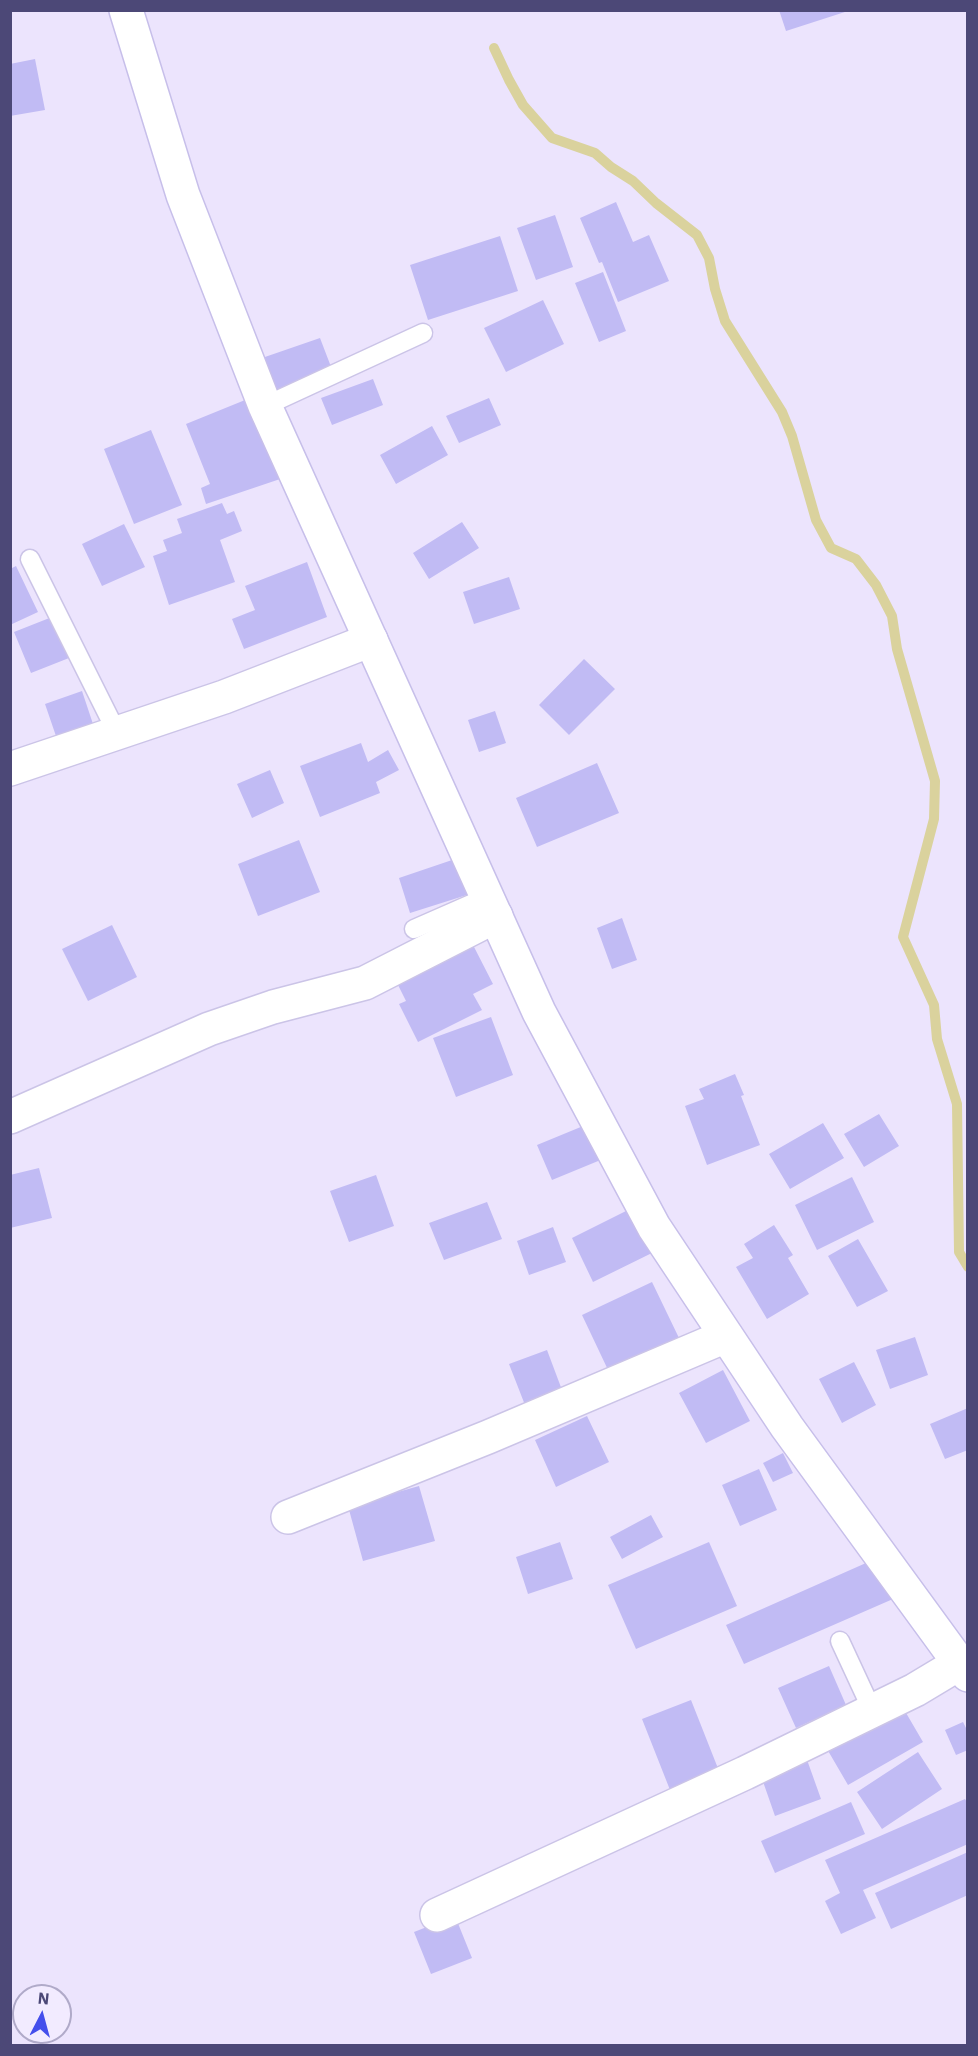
<!DOCTYPE html>
<style>
body{margin:0}
#map{position:relative;width:978px;height:2056px;overflow:hidden;background:#ece4fd;font-family:"IBM Plex Sans",sans-serif}
canvas{display:block}
.frame{position:absolute;inset:0;border:12px solid #4c4877;pointer-events:none}
.north{position:absolute;left:12px;top:1984px;width:60px;height:60px;box-sizing:border-box;background:#f2ebff;border:2px solid #b0aac9;border-radius:50%;rotate:6deg;font-size:16px;font-weight:700;line-height:24px;text-align:center;color:#4c4877}
.north::after{content:'';display:block;margin:auto;width:21px;height:27px;background:#444eec;clip-path:polygon(50% 0,100% 100%,50% 72%,0 100%)}
</style>
<div id="map">
<canvas width="978" height="2056"></canvas>
<div class="frame"></div>
<div class="north">N</div>
</div>
<script>
const context = document.querySelector('canvas').getContext('2d');
context.lineJoin = 'round';
function stroke(path, color, width, dash) { context.strokeStyle = color; context.lineWidth = width; context.lineCap = dash ? 'butt' : 'round'; context.setLineDash(dash || []); context.stroke(path); }
function fillPath(path, color) { context.fillStyle = color; context.fill(path, 'evenodd'); }
stroke(new Path2D(`
 M 494,48 L 509,80 L 523,105 L 552,138 L 595,153 L 611,167 L 633,181 L 656,203 L 697,235 L 709,258 L 715,289 L 725,321 L 782,412 L 792,436 L 816,520 L 831,548 L 856,559 L 876,585 L 892,616 L 897,649 L 935,781 L 934,819 L 903,937 L 934,1005 L 937,1039 L 957,1104 L 959,1252 L 968,1267`), '#dad29d', 10);
fillPath(new Path2D(`
 M 779,10 L 847,10 L 848,11 L 786,31 Z
 M 35,59 L 45,110 L 10,116 L 10,64 Z
 M 616,202 L 633,242 L 649,235 L 669,281 L 618,302 L 602,262 L 599,263 L 580,218 Z
 M 555,215 L 573,267 L 536,280 L 517,228 Z
 M 500,236 L 518,291 L 428,320 L 410,265 Z
 M 603,272 L 626,331 L 599,342 L 575,283 Z
 M 543,300 L 564,344 L 506,372 L 484,328 Z
 M 320,338 L 333,372 L 274,393 L 262,358 Z
 M 373,379 L 383,405 L 332,425 L 321,398 Z
 M 250,398 L 292,475 L 206,504 L 201,488 L 210,484 L 186,424 Z
 M 489,398 L 501,425 L 459,443 L 446,416 Z
 M 432,426 L 448,455 L 396,484 L 380,455 Z
 M 151,430 L 182,505 L 134,524 L 104,449 Z
 M 222,503 L 227,514 L 234,511 L 242,531 L 220,540 L 235,582 L 169,605 L 153,556 L 167,551 L 163,540 L 182,533 L 177,519 Z
 M 462,522 L 479,548 L 429,579 L 413,553 Z
 M 124,524 L 145,567 L 102,586 L 82,544 Z
 M 307,562 L 327,617 L 244,649 L 232,619 L 255,610 L 245,586 Z
 M 16,566 L 38,612 L 10,625 L 10,569 Z
 M 509,577 L 520,609 L 474,624 L 463,592 Z
 M 52,617 L 69,658 L 31,673 L 14,632 Z
 M 584,659 L 615,689 L 569,735 L 539,705 Z
 M 82,691 L 94,727 L 57,739 L 45,704 Z
 M 495,711 L 506,743 L 479,752 L 468,720 Z
 M 361,743 L 368,762 L 388,750 L 399,770 L 376,782 L 380,793 L 320,817 L 300,766 Z
 M 597,763 L 619,813 L 537,847 L 516,798 Z
 M 270,770 L 284,803 L 252,818 L 237,784 Z
 M 299,840 L 320,892 L 258,916 L 238,864 Z
 M 458,858 L 470,894 L 410,913 L 399,878 Z
 M 622,918 L 637,960 L 612,969 L 597,928 Z
 M 112,925 L 137,977 L 88,1001 L 62,949 Z
 M 473,945 L 493,984 L 473,994 L 482,1010 L 418,1042 L 399,1004 L 406,1001 L 397,983 Z
 M 491,1017 L 513,1075 L 456,1097 L 433,1038 Z
 M 735,1074 L 744,1095 L 741,1096 L 760,1145 L 707,1165 L 685,1106 L 704,1099 L 699,1089 Z
 M 879,1114 L 899,1146 L 864,1167 L 844,1134 Z
 M 823,1123 L 844,1158 L 790,1189 L 769,1154 Z
 M 588,1124 L 603,1159 L 552,1180 L 537,1145 Z
 M 39,1168 L 52,1218 L 10,1228 L 10,1175 Z
 M 376,1175 L 394,1226 L 349,1242 L 330,1191 Z
 M 852,1177 L 874,1222 L 817,1250 L 795,1205 Z
 M 487,1202 L 502,1239 L 444,1260 L 429,1223 Z
 M 634,1207 L 656,1251 L 593,1282 L 572,1238 Z
 M 774,1225 L 793,1255 L 788,1258 L 809,1294 L 767,1319 L 736,1267 L 753,1258 L 744,1244 Z
 M 553,1227 L 566,1262 L 529,1275 L 517,1241 Z
 M 858,1239 L 888,1291 L 857,1307 L 828,1256 Z
 M 652,1282 L 679,1338 L 609,1372 L 582,1315 Z
 M 915,1337 L 928,1375 L 890,1389 L 876,1350 Z
 M 547,1350 L 562,1390 L 525,1405 L 509,1364 Z
 M 854,1362 L 876,1405 L 842,1423 L 819,1379 Z
 M 723,1370 L 750,1421 L 706,1443 L 679,1393 Z
 M 968,1408 L 968,1450 L 945,1459 L 930,1424 Z
 M 587,1416 L 609,1462 L 556,1487 L 535,1440 Z
 M 783,1453 L 793,1473 L 773,1482 L 763,1463 Z
 M 759,1469 L 777,1510 L 740,1526 L 722,1485 Z
 M 419,1486 L 435,1541 L 363,1561 L 348,1506 Z
 M 651,1515 L 663,1537 L 622,1559 L 610,1537 Z
 M 560,1542 L 573,1579 L 528,1594 L 516,1557 Z
 M 709,1542 L 737,1606 L 636,1649 L 608,1585 Z
 M 875,1559 L 893,1599 L 744,1664 L 726,1625 Z
 M 829,1666 L 846,1705 L 796,1728 L 778,1688 Z
 M 691,1700 L 721,1776 L 672,1795 L 642,1719 Z
 M 902,1706 L 923,1742 L 848,1785 L 827,1749 Z
 M 963,1722 L 968,1732 L 968,1750 L 956,1755 L 945,1730 Z
 M 918,1752 L 942,1789 L 882,1829 L 857,1792 Z
 M 806,1757 L 821,1799 L 775,1816 L 760,1773 Z
 M 965,1799 L 968,1804 L 968,1844 L 863,1890 L 876,1918 L 841,1934 L 825,1901 L 840,1893 L 825,1860 Z
 M 851,1802 L 865,1834 L 775,1873 L 761,1841 Z
 M 968,1852 L 968,1895 L 891,1929 L 875,1893 Z
 M 455,1916 L 472,1958 L 431,1974 L 414,1932 Z`), '#c1bbf4');
const lane = new Path2D(`
 M 265,406 L 423,333
 M 30,559 L 117,733
 M 414,929 L 487,897
 M 840,1641 L 872,1710`);
const street = new Path2D(`
 M 10,769 L 224,697 L 371,640
 M 10,1117 L 209,1029 L 273,1007 L 365,983 L 496,916
 M 288,1517 L 488,1437 L 726,1336
 M 437,1915 L 745,1773 L 915,1690 L 960,1663`);
const secondary = new Path2D(`
 M 126,10 L 183,195 L 265,406 L 539,1012 L 654,1227 L 787,1427 L 968,1675`);
stroke(lane, '#cbc4e7', 21);
stroke(street, '#cbc4e7', 36);
stroke(secondary, '#c7bfea', 36);
stroke(lane, '#fff', 18);
stroke(street, '#fff', 33);
stroke(secondary, '#fff', 33);
</script>
